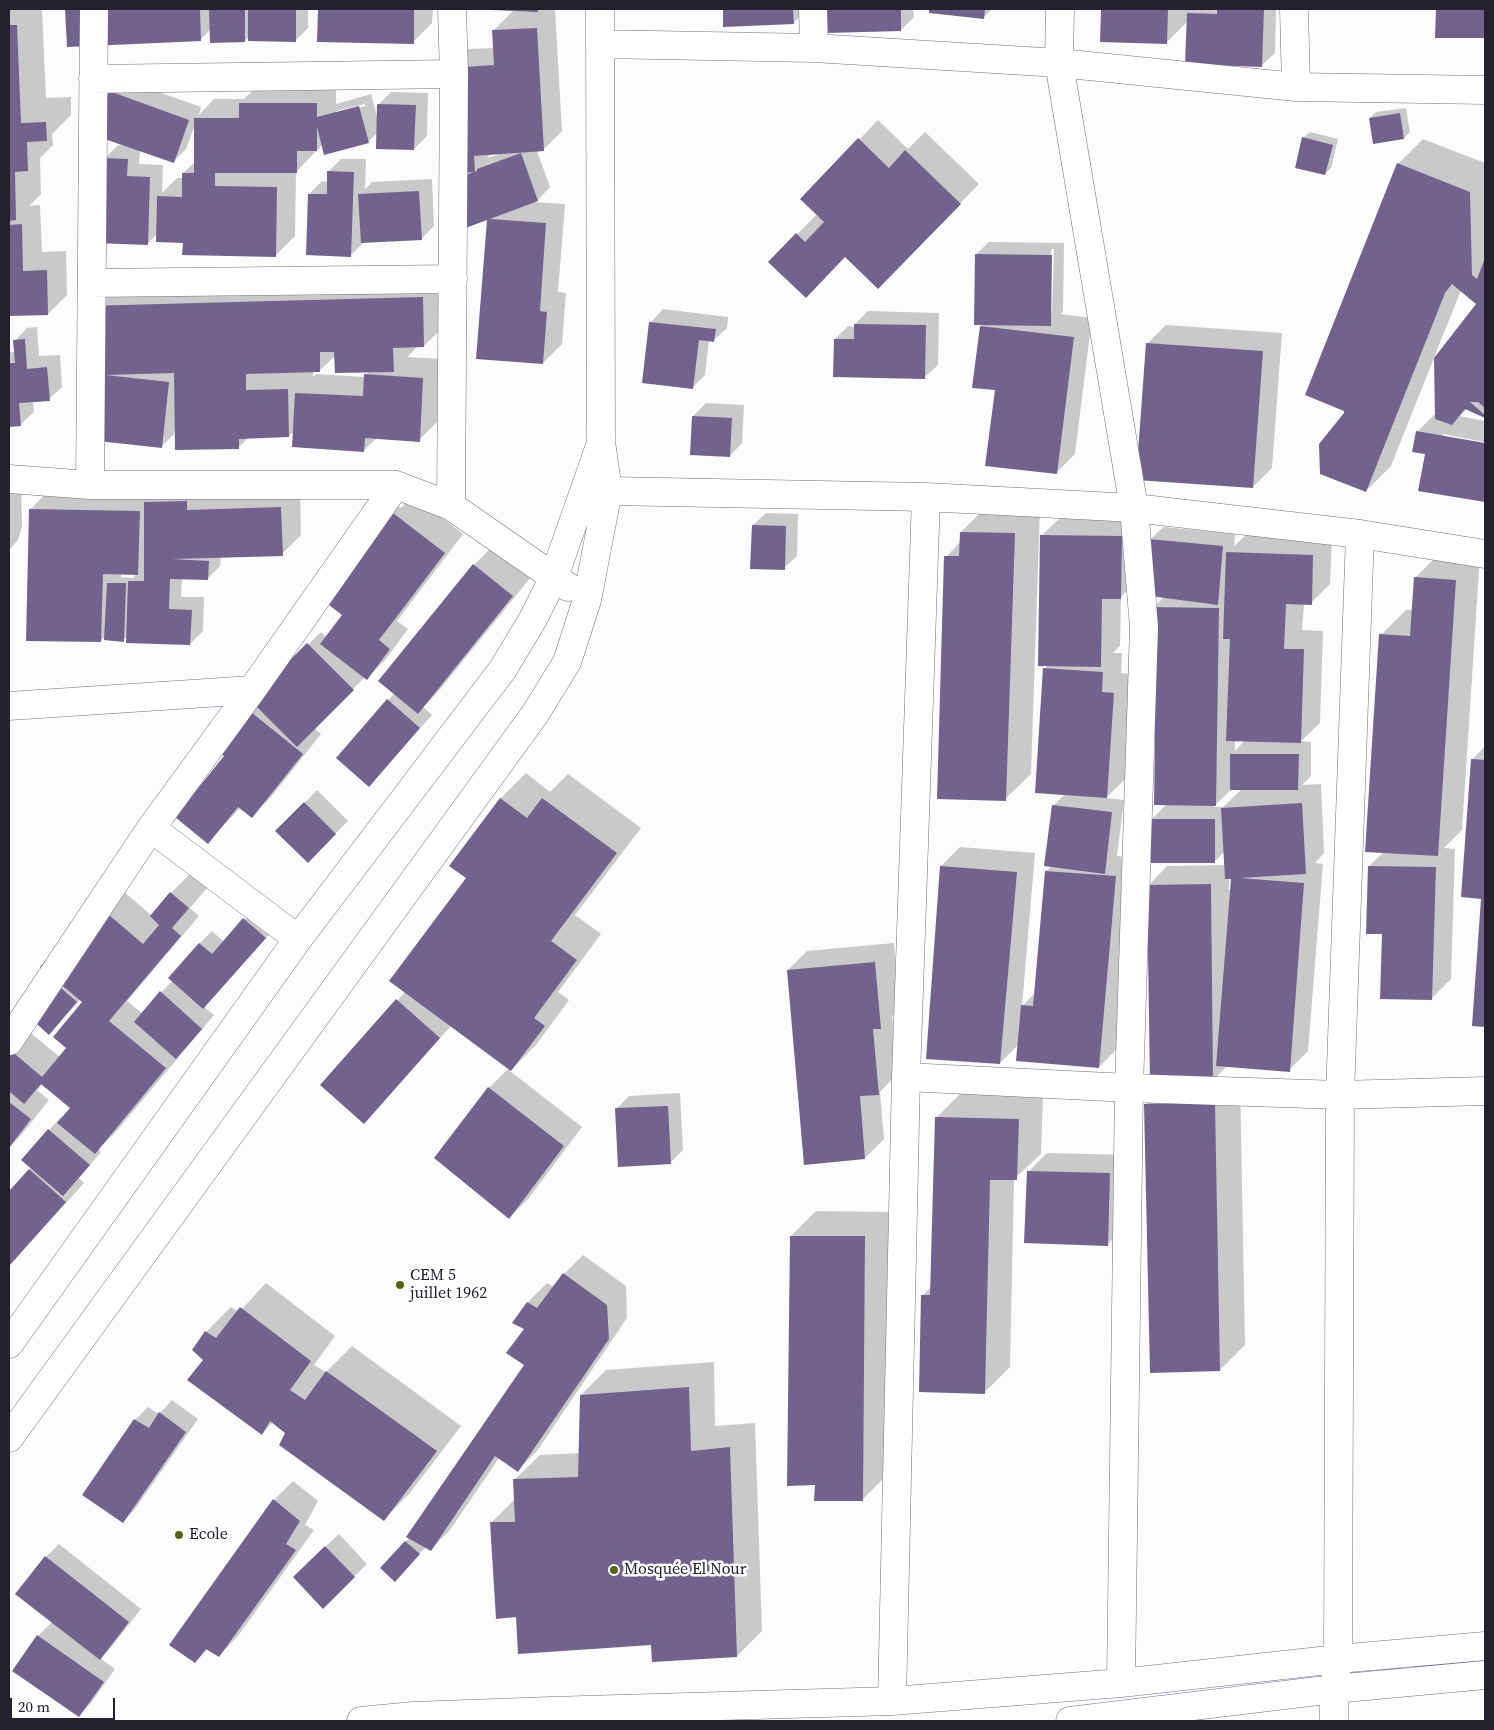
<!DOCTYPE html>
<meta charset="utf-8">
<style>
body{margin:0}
#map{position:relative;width:1494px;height:1730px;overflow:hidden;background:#fcfcfc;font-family:"Source Serif 4",serif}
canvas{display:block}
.frame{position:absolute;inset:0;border:10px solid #25202d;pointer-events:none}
.scale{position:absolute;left:10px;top:1698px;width:105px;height:22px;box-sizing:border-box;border:2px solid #25202d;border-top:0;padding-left:6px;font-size:15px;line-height:18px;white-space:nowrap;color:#25202d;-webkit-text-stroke:4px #fff;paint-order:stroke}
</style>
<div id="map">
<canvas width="1494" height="1730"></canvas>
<div class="frame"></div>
<div class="scale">20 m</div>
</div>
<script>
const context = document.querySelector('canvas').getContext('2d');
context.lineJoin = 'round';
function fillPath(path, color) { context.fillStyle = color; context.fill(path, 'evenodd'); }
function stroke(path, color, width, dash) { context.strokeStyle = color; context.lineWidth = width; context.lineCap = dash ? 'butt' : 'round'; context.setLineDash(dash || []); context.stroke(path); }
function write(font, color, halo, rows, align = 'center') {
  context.font = font + ' "Source Serif 4",serif'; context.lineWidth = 5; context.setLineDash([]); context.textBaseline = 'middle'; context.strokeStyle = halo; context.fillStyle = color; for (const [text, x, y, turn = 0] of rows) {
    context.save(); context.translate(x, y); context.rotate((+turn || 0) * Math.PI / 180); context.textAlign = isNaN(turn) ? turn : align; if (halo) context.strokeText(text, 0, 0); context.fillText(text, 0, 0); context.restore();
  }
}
fillPath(new Path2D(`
 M 9,9 L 42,9 L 46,98 L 71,97 L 71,115 L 52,134 L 53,145 L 40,158 L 41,194 L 29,206 L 40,205 L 42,252 L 66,251 L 67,295 L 48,314 L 9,315 Z
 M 66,9 L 308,9 L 308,28 L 295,41 L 249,37 L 245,41 L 211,29 L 201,39 L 68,46 Z
 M 319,9 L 433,9 L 432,23 L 413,42 L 319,41 Z
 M 480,9 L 555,9 L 562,131 L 543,150 L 537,151 L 550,187 L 538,200 L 532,202 L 565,204 L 558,292 L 566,293 L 562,344 L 543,363 L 488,218 L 463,228 L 450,68 L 469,49 L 494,48 L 493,31 L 514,10 ZM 492,153 L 500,154 L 487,158 Z
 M 724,9 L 808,9 L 793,23 L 724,26 Z
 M 828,9 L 913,9 L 914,17 L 901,30 L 828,32 Z
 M 930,9 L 992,9 L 984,17 L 930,12 Z
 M 1102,9 L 1276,9 L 1275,53 L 1262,65 L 1188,21 L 1167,42 L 1101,41 Z
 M 1437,9 L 1485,9 L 1485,37 L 1436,36 Z
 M 122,79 L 201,107 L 199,115 L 214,99 L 244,99 L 259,84 L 336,84 L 336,104 L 371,94 L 377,116 L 378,105 L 391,92 L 428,93 L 427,136 L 414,149 L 377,133 L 368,142 L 323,144 L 296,172 L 295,236 L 276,255 L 184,242 L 157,234 L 147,244 L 105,158 L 118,145 L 126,146 L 110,92 ZM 365,104 L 365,106 L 336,114 L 336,111 ZM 195,125 L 195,162 L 183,173 L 183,178 L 177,178 L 162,193 L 163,165 L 139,164 L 140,150 L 173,162 L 186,149 Z
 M 1406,108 L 1410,132 L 1404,138 L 1370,118 L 1376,112 Z
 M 878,120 L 908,149 L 925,132 L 979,184 L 897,268 L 846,256 L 770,262 L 817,214 L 802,199 Z
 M 1310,132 L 1338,139 L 1331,168 L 1325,174 L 1303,138 Z
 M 1423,139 L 1485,163 L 1485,416 L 1467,409 L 1459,416 L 1485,421 L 1485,442 L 1443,434 L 1443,437 L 1485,444 L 1485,501 L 1420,490 L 1426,453 L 1417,432 L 1436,413 L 1478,304 L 1461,290 L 1391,466 L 1366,491 L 1345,414 L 1398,164 Z
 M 341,159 L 366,159 L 365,189 L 372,182 L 432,179 L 434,226 L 421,239 L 364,242 L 351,255 L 309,194 L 322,181 L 328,182 L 328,172 Z
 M 989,242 L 1064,243 L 1063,312 L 1060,314 L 1092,318 L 1075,454 L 1056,473 L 996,389 L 974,387 L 981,326 L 983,324 L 976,254 ZM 1051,249 L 1054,249 L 1052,313 L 1050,313 Z
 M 448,272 L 449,321 L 424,346 L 418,346 L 407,357 L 442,359 L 438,421 L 419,440 L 377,438 L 364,450 L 294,431 L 289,436 L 249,437 L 239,447 L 175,428 L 174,434 L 161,447 L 90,439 L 86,306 L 111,281 ZM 336,355 L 369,371 L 365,377 L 316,374 L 313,377 L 313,371 L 319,371 Z
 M 663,309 L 728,317 L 727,328 L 714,340 L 709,340 L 705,375 L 693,387 L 651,322 Z
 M 868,311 L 939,313 L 938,365 L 925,377 L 835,339 L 848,326 L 855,327 L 855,324 Z
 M 1166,325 L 1282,333 L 1272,468 L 1253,487 L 1147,344 Z
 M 37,327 L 39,356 L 60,355 L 62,387 L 49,399 L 33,401 L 34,412 L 21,424 L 9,426 L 9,352 L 15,352 L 15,341 L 27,328 Z
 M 706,403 L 744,405 L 742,443 L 730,456 L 693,416 Z
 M 9,472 L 21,472 L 22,527 L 18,540 L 9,550 Z
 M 300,488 L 301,535 L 282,554 L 221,556 L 220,566 L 207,579 L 182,578 L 181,597 L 204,597 L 203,631 L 190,644 L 128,636 L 123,640 L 105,636 L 101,641 L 30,510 L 49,490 ZM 121,573 L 137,573 L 133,578 L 121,577 Z
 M 413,495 L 463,534 L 397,621 L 408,629 L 386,659 L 367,678 L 365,677 L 314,728 L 321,734 L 271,797 L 252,816 L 241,807 L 208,842 L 226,756 L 252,700 L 321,632 L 326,637 L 344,615 L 384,496 L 401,508 Z
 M 986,507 L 1040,508 L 1031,774 L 1005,799 L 946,557 L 961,541 L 961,532 Z
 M 766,513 L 798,514 L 797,556 L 784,568 L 753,525 Z
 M 1061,517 L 1140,518 L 1139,578 L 1121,597 L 1120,646 L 1113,653 L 1122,653 L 1121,673 L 1132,674 L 1126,778 L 1106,798 L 1124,800 L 1117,856 L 1135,858 L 1118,1048 L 1099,1067 L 1019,1044 L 1000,1063 L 941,866 L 960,847 L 1035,853 L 1022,1006 L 1036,992 L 1046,871 L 1052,866 L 1053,806 L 1065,794 L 1045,669 L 1048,665 L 1041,536 Z
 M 1163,527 L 1235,534 L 1234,546 L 1247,534 L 1332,537 L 1330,584 L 1311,603 L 1304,603 L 1302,630 L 1323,631 L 1320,723 L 1301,741 L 1311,742 L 1311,776 L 1302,785 L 1321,784 L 1324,853 L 1315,863 L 1323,864 L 1308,1051 L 1289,1070 L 1227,1066 L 1214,1079 L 1240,1078 L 1245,1345 L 1220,1370 L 1145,1105 L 1169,1081 L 1148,886 L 1167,866 L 1225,865 L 1224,852 L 1214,862 L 1152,819 L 1167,804 L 1156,739 L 1153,608 L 1164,597 L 1150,540 ZM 1235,740 L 1245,740 L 1235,751 ZM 1232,789 L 1242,789 L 1223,807 L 1213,807 ZM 1232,877 L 1231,890 L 1229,890 L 1229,878 Z
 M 493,546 L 531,577 L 437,693 L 423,707 L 432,715 L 369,785 L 388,700 L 395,693 L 474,565 Z
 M 1440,553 L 1480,555 L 1462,830 L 1444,848 L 1455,849 L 1451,979 L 1432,998 L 1383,933 L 1369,866 L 1384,852 L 1381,635 L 1406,610 L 1413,610 L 1415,578 Z
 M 1485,746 L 1485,1026 L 1473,1025 L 1482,898 L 1472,760 Z
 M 526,773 L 550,792 L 568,774 L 641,828 L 575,915 L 601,934 L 558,992 L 569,1000 L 536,1045 L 510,1071 L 582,1127 L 528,1199 L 509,1218 L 489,1088 L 509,1068 L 452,1025 L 364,1122 L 321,1084 L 406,991 L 467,878 L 451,866 L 501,798 Z
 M 317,790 L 348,821 L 308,861 L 277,831 Z
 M 190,874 L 207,888 L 190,908 L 199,916 L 127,1001 L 142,1013 L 173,980 L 199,944 L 212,931 L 224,942 L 257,906 L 278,925 L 204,1007 L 214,1015 L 114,1134 L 98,1149 L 101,1152 L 79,1178 L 84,1183 L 9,1266 L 9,1193 L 32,1167 L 49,1130 L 61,1117 L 63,1119 L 72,1108 L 43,1084 L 37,1090 L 49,1100 L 22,1134 L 9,1148 L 9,1037 L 21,1025 L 60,1057 L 68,1048 L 84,1001 L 81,999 L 49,1033 L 18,1006 L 115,884 L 152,916 L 171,893 Z
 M 894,943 L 899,1009 L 892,1016 L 897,1074 L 880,1092 L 884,1139 L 865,1158 L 788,970 L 807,951 Z
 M 680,1093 L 683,1150 L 670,1163 L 616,1109 L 629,1096 Z
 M 961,1093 L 1043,1095 L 1041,1154 L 1014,1179 L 1010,1367 L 985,1392 L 922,1296 L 931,1287 L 936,1118 Z
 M 1047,1153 L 1128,1155 L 1126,1225 L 1107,1245 L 1028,1172 Z
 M 816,1211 L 890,1212 L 887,1475 L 862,1500 L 791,1236 Z
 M 583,1255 L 626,1286 L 627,1318 L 537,1451 L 518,1470 L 499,1458 L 450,1530 L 431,1549 L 426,1547 L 401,1574 L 381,1568 L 409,1538 L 526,1364 L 525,1328 L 514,1322 L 528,1302 L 547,1283 L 554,1287 L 564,1274 Z
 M 266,1283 L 335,1336 L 314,1365 L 326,1372 L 352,1346 L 461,1426 L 409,1494 L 384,1519 L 287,1433 L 273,1422 L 262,1433 L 205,1360 L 206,1332 L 231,1307 L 239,1312 Z
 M 714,1362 L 715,1426 L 755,1423 L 762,1631 L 737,1656 L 652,1644 L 517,1616 L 491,1523 L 515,1499 L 514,1480 L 540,1455 L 580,1453 L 581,1395 L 606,1370 Z
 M 172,1400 L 198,1419 L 135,1509 L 123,1522 L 84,1494 L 135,1420 L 148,1407 L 159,1414 Z
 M 293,1481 L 318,1501 L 305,1525 L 314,1530 L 238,1636 L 219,1656 L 208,1649 L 195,1662 L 171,1645 L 274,1500 Z
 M 339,1534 L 367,1564 L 323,1607 L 307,1564 Z
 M 59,1544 L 141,1609 L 112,1646 L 100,1658 L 115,1669 L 91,1703 L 78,1716 L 38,1636 L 52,1622 L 16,1594 L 46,1557 Z`), '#0003');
fillPath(new Path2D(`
 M 65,9 L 200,9 L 201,41 L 67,47 Z
 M 209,9 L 245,9 L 245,42 L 210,43 Z
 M 248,9 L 296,9 L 296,42 L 248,41 Z
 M 318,9 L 414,9 L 414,44 L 317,42 Z
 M 491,9 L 538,9 L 538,12 L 491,10 Z
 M 723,9 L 793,9 L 794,24 L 723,27 Z
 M 826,9 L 901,9 L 901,31 L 827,33 Z
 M 929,9 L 985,9 L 984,19 L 929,13 Z
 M 1101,9 L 1168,9 L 1167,44 L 1100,42 Z
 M 1217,9 L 1264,9 L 1262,67 L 1185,64 L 1187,13 L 1217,14 Z
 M 1436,9 L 1485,9 L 1485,38 L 1435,38 Z
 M 9,25 L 17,25 L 21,123 L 46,122 L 47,141 L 27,142 L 28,171 L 15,172 L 16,220 L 9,221 Z
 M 537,28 L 544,151 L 474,156 L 475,172 L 477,171 L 477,169 L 521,153 L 538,201 L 490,219 L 546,223 L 540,311 L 547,312 L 543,364 L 476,359 L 487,220 L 463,229 L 446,183 L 474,172 L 455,174 L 448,68 L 494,65 L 492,30 Z
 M 109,91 L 189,120 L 174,163 L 93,135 Z
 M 239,103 L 317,103 L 317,117 L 359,106 L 369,143 L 324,155 L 317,127 L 317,151 L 297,151 L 297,173 L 215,173 L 215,186 L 277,187 L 276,257 L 182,255 L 183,243 L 156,242 L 157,196 L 182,197 L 182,173 L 194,173 L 194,118 L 239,118 Z
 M 377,104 L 416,105 L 414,150 L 376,149 Z
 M 1400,113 L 1404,139 L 1373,144 L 1369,118 Z
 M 1302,137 L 1333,145 L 1325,175 L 1295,168 Z
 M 858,138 L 889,168 L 905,150 L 961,204 L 878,289 L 845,257 L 806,298 L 768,262 L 796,233 L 805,242 L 824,222 L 800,199 Z
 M 104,158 L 128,159 L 127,176 L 150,177 L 148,245 L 95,243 Z
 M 1397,163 L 1470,192 L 1472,275 L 1477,279 L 1485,258 L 1485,408 L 1478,402 L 1470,402 L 1485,415 L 1485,418 L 1465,409 L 1452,425 L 1435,419 L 1434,358 L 1476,304 L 1452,284 L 1445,293 L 1366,492 L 1320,474 L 1319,444 L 1344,413 L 1344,411 L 1305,395 Z
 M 327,171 L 354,172 L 351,257 L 306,255 L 308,194 L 327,194 Z
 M 419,191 L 422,240 L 361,243 L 358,194 Z
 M 22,224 L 23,271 L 47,270 L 48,315 L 9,316 L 9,225 Z
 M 975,254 L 1052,255 L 1051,326 L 974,325 Z
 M 423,297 L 424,347 L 393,348 L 394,372 L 335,373 L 334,352 L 320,352 L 320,372 L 246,374 L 246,390 L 288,389 L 289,437 L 239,439 L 239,449 L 175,450 L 174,373 L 106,375 L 169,382 L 162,448 L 89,440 L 85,306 Z
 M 649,322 L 716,329 L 714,342 L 699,340 L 693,389 L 642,383 Z
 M 854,324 L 926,325 L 925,379 L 833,377 L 834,339 L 854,339 Z
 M 980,326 L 1074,337 L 1057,474 L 985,466 L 995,390 L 972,388 Z
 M 25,339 L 27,369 L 47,367 L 50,401 L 19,403 L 21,426 L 9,427 L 9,363 L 15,363 L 13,340 Z
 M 1146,343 L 1263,351 L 1253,488 L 1136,480 Z
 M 364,374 L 423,378 L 420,442 L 365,438 L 364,452 L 292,447 L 295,393 L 363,396 Z
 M 692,416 L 732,418 L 730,457 L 690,455 Z
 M 1416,431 L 1485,443 L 1485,502 L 1418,491 L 1425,454 L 1412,452 Z
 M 187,501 L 187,510 L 281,507 L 283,556 L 172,559 L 209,561 L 208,580 L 170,579 L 169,609 L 192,610 L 190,645 L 126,643 L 128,581 L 144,581 L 144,502 Z
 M 29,509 L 140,511 L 138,575 L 103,574 L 101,642 L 26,641 Z
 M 393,513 L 445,553 L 379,640 L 390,649 L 367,680 L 320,644 L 342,615 L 307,588 L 382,527 Z
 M 752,525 L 786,526 L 785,570 L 750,569 Z
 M 960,532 L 1015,533 L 1006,801 L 937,799 L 944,556 L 959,556 Z
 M 1040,535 L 1122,536 L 1121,599 L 1102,599 L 1101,667 L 1038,666 Z
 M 1149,539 L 1223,546 L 1218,605 L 1150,596 Z
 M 1226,552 L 1313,555 L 1312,605 L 1286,604 L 1284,649 L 1304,649 L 1301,743 L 1226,741 L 1230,639 L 1223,639 Z
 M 473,564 L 513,596 L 418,714 L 378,681 Z
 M 1414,577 L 1456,580 L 1438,856 L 1365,852 L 1379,634 L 1410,636 Z
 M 107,583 L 126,583 L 124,642 L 104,640 Z
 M 1152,607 L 1219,608 L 1216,806 L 1154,805 L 1155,740 L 1150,741 Z
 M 307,643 L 354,690 L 297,747 L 250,700 Z
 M 1043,668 L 1103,672 L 1102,692 L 1114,693 L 1107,798 L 1035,793 Z
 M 387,699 L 420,728 L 369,787 L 336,758 Z
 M 246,708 L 303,754 L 252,818 L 238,807 L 208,844 L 175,817 L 224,756 L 213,748 Z
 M 1230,754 L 1299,754 L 1298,790 L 1230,790 Z
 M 1471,759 L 1485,760 L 1485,1027 L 1472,1026 L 1481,899 L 1461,897 Z
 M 500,798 L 527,818 L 542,798 L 617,853 L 551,941 L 577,960 L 534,1018 L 545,1026 L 511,1071 L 389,981 L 466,878 L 449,866 Z
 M 304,802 L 336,834 L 308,863 L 275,831 Z
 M 1302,803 L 1306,874 L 1240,878 L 1304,883 L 1290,1072 L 1216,1066 L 1231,879 L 1225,879 L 1221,808 Z
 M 1052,805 L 1112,812 L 1105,874 L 1044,866 Z
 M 1151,819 L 1215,819 L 1215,863 L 1151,863 Z
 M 940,866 L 1017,872 L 1000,1064 L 926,1059 Z
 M 1368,866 L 1436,867 L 1432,1000 L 1380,999 L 1382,934 L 1366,934 Z
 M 1045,871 L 1116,876 L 1099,1068 L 1016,1061 L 1021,1005 L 1033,1006 Z
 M 1211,884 L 1213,1082 L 1150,1083 L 1147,885 Z
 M 170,892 L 189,908 L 172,928 L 181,936 L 109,1021 L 166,1068 L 95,1154 L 57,1123 L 70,1108 L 41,1084 L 24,1104 L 9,1091 L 9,1049 L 42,1077 L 66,1048 L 53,1037 L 82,1002 L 40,967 L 95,903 L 143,944 L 159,925 L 150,916 Z
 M 243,918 L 266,938 L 203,1009 L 168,978 L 199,943 L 212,954 Z
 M 875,962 L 881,1029 L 873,1029 L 879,1095 L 860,1096 L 865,1159 L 804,1165 L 787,970 Z
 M 45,974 L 77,1002 L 49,1035 L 17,1006 Z
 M 160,991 L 202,1029 L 176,1059 L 134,1022 Z
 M 396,999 L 440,1038 L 364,1124 L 320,1085 Z
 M 488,1087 L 564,1146 L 509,1219 L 434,1158 Z
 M 9,1102 L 31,1119 L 9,1148 Z
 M 1215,1103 L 1220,1371 L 1150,1373 L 1144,1104 Z
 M 668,1106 L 671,1164 L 618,1167 L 615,1108 Z
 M 935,1117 L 1019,1119 L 1017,1180 L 990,1180 L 985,1394 L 919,1392 L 921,1295 L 930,1295 Z
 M 48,1129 L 90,1165 L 63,1196 L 21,1160 Z
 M 29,1169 L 66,1202 L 9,1266 L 9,1191 Z
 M 1027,1171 L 1110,1173 L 1108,1246 L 1024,1243 Z
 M 790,1236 L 865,1236 L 863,1501 L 814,1501 L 815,1485 L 787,1486 Z
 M 563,1273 L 607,1305 L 609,1339 L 518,1472 L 495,1456 L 431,1551 L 406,1537 L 524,1365 L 506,1353 L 524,1329 L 512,1323 L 527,1302 L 537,1308 Z
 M 240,1307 L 311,1361 L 290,1390 L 305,1400 L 326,1371 L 437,1451 L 384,1521 L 279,1445 L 285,1433 L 270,1421 L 262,1435 L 187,1380 L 203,1360 L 192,1350 L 205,1331 L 216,1338 Z
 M 689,1387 L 691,1451 L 730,1447 L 737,1657 L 652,1662 L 651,1645 L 518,1654 L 516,1617 L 496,1619 L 490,1522 L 515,1522 L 513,1479 L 578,1477 L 580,1395 Z
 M 159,1412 L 186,1432 L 123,1523 L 82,1495 L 134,1419 L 149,1428 Z
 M 273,1499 L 300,1521 L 286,1544 L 296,1550 L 219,1657 L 206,1649 L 195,1663 L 169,1645 Z
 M 405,1541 L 420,1554 L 395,1582 L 380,1568 Z
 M 325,1546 L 355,1577 L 323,1609 L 293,1577 Z
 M 45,1556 L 129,1622 L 100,1660 L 15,1594 Z
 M 37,1635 L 104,1682 L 79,1717 L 12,1671 Z`), '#72628e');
const minor = new Path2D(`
 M 813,9 L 814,48
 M 1060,9 L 1059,63 L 1134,508 L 1144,627 L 1129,1088 L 1121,1683
 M 1294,9 L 1296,87
 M 600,44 L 814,48 L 1059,63 L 1296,87 L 1485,90
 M 93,79 L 454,74
 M 92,283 L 453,279
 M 9,479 L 90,485 L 396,485 L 451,506 L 568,587
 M 90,485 L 94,9
 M 608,491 L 926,497 L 1134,508 L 1360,534 L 1485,554
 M 451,506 L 454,74 L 452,9
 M 9,706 L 252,690
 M 151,828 L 298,939
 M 9,1041 L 151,828 L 252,690 L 396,485
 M 906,1077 L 1129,1088 L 1340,1095 L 1485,1091
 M 9,1344 L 298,939 L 503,669 L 533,619 L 554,577 L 600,446
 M 9,1438 L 535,714 L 567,662 L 587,600 L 608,491 L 601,442 L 600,9
 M 892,1701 L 906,1077 L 926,497
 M 361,1721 L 413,1716 L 551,1711 L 892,1701 L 1121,1683 L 1338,1659 L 1485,1646
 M 1070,1721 L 1334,1689 L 1485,1675
 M 1334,1721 L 1334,1689 L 1338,1659 L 1340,1095 L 1360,534`);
stroke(minor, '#756989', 29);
stroke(minor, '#fff', 28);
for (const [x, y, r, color] of [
 [400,1285,5,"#561"],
 [179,1535,5,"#561"],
 [614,1570,5,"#561"]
]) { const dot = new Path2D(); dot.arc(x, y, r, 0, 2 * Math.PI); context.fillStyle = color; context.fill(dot); stroke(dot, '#fff', 2); }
write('16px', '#25202d', '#fff', [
 ["CEM 5",410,1276],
 ["juillet 1962",410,1294],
 ["Ecole",189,1535],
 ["Mosquée El Nour",624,1570]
], 'left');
</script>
